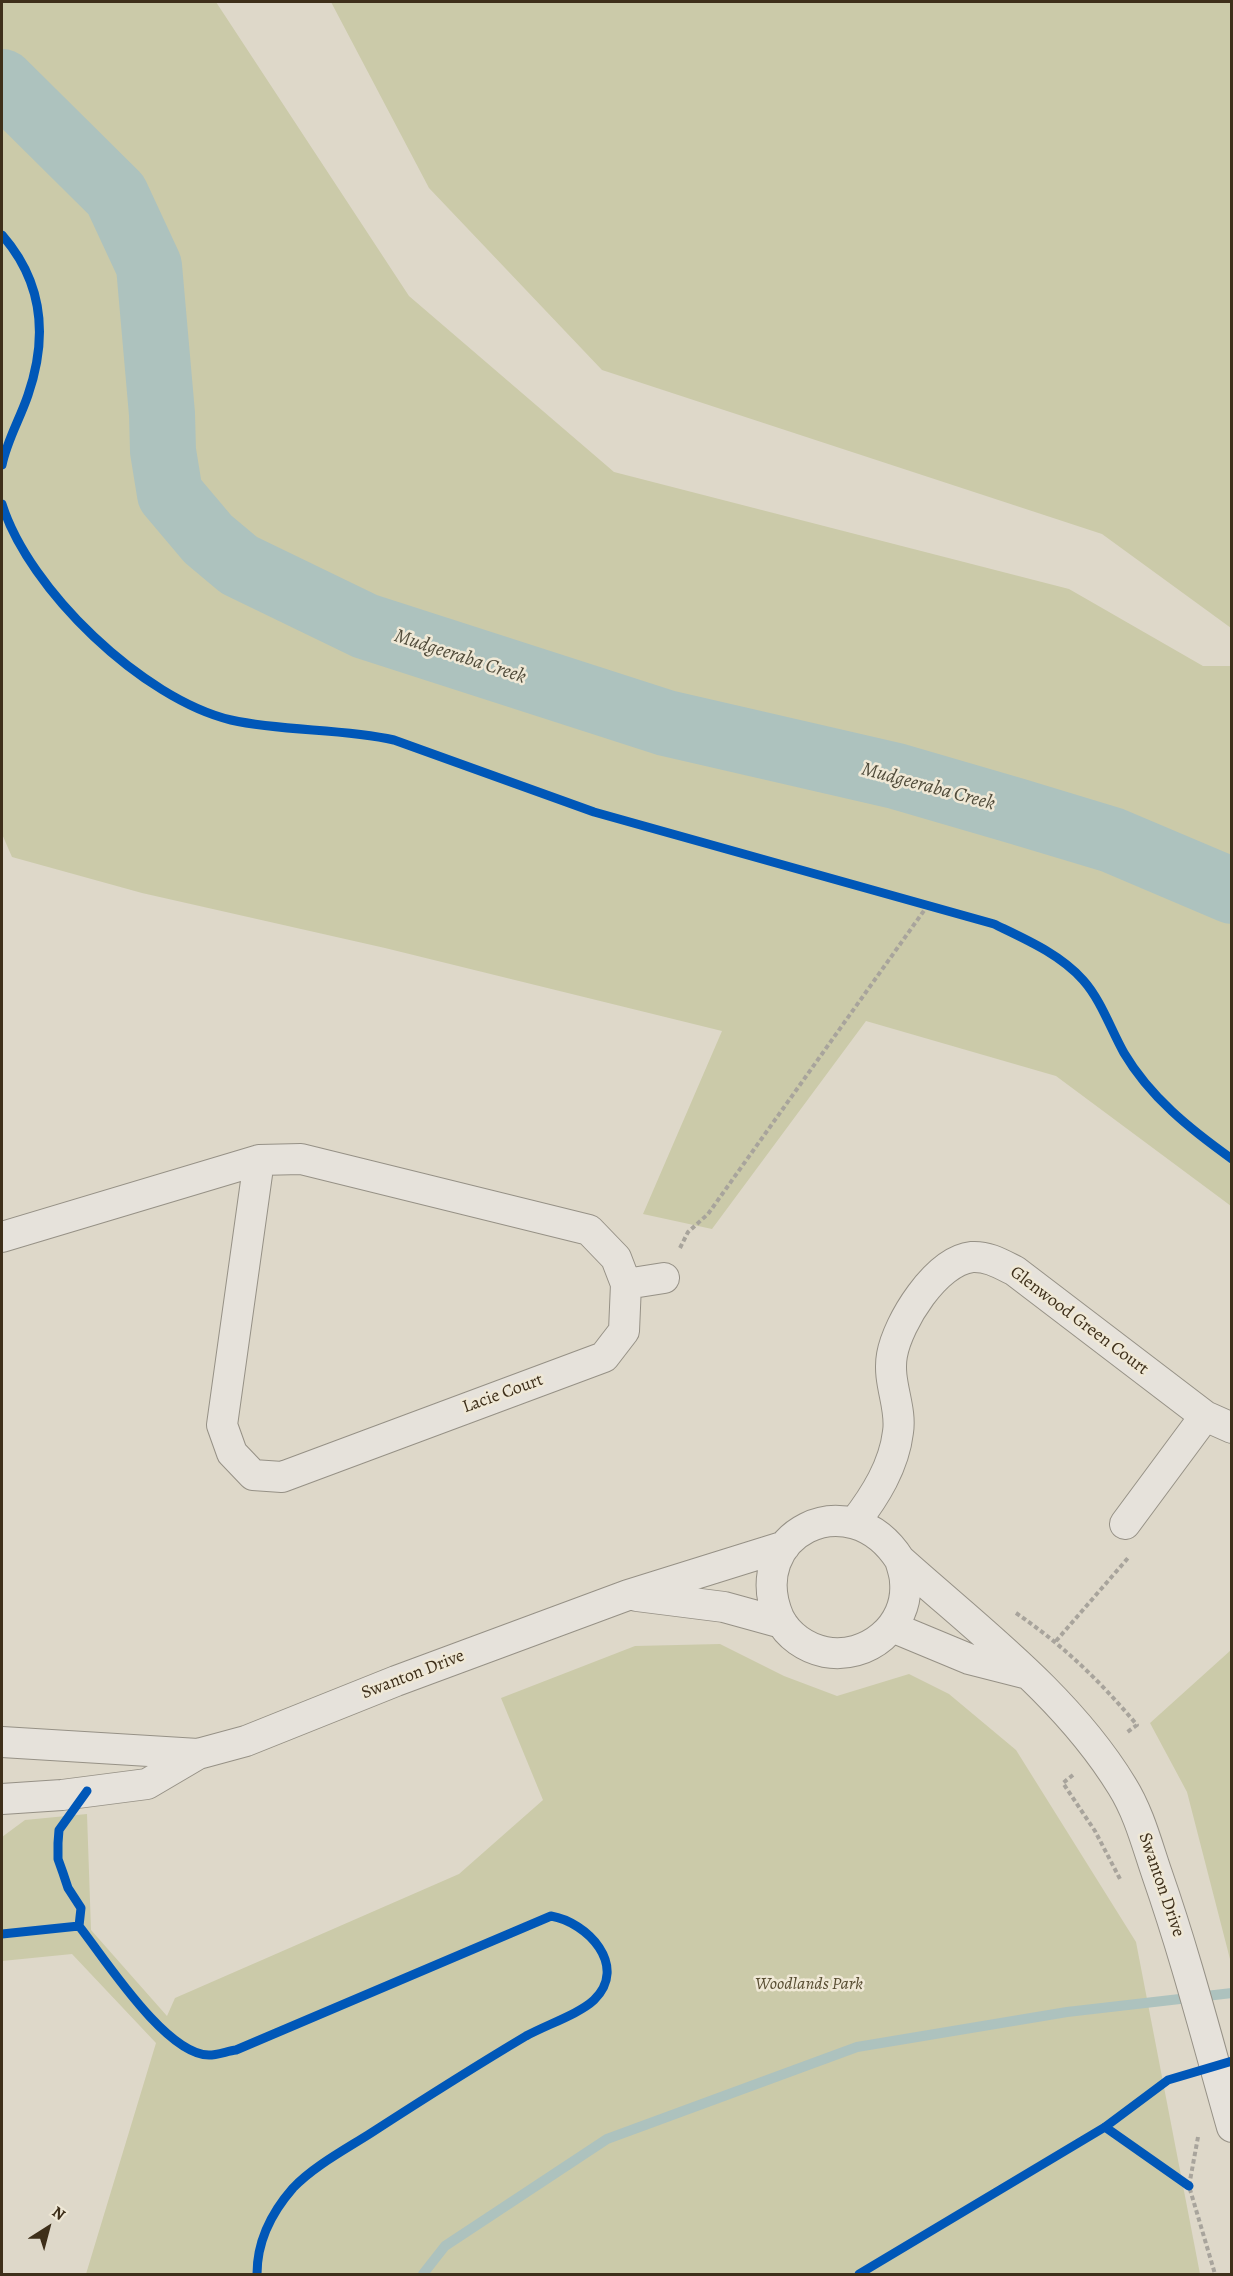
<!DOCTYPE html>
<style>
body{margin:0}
#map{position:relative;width:1233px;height:2276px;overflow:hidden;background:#ded8c9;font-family:Alegreya,serif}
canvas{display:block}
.frame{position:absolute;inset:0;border:3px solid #3e2f1a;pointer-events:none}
.north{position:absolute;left:18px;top:2198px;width:60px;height:60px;-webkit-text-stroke:4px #efe8d6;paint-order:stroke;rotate:36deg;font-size:16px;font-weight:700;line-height:24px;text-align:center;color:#3e2f1a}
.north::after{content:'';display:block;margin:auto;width:21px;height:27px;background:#3e2f1a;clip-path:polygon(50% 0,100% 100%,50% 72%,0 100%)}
</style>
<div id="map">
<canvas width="1233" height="2276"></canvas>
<div class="frame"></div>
<div class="north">N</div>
</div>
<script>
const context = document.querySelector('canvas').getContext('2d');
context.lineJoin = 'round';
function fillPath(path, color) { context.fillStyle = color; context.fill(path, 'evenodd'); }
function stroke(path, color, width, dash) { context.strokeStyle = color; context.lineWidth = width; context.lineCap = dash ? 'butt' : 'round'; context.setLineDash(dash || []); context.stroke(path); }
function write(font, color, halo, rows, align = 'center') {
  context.font = font + ' Alegreya,serif'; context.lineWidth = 5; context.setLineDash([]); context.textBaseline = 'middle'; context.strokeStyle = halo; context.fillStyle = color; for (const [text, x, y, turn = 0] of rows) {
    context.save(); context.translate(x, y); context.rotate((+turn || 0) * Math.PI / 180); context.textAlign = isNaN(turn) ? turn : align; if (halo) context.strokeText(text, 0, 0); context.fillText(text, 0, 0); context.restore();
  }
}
fillPath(new Path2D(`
 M 2,2 L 216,2 L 409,296 L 614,472 L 1069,589 L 1203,666 L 1231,666 L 1231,1206 L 1056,1076 L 866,1021 L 712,1229 L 643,1214 L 722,1031 L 385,948 L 142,893 L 12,857 L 2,834 Z
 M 331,2 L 1231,2 L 1231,628 L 1102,534 L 602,370 L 429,188 Z
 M 720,1644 L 784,1676 L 837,1696 L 909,1674 L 949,1694 L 1016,1750 L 1136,1942 L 1200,2274 L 86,2274 L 156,2043 L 72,1954 L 2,1961 L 2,1837 L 25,1820 L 87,1814 L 91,1930 L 167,2016 L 175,1998 L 459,1874 L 543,1800 L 501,1698 L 635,1646 Z
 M 1231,1650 L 1231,1963 L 1187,1792 L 1150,1723 Z`), '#cbcaa9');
stroke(new Path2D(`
 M 423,2274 L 445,2246 L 607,2139 L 857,2047 L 1067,2012 L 1232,1993`), '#adc2be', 10);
stroke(new Path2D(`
 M 2,82 L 116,195 L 149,266 L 162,414 L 163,451 L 170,494 L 208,539 L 239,565 L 365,626 L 666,723 L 896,776 L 1016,811 L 1112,840 L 1232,891`), '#adc2be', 66);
const minor = new Path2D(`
 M 2,1237 L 259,1160 L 301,1159 L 589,1230 L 616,1258 L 626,1284 L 624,1331 L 604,1357 L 282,1477 L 253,1475 L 232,1453 L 222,1425 L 259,1160
 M 626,1284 L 664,1278
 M 855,1522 C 875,1496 894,1466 898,1432 C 902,1407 887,1382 892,1355 C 898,1322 936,1261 972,1257 C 988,1256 1001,1264 1015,1271 L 1205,1416 L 1232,1428
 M 1125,1524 L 1205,1416
 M 900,1560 C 902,1567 905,1575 905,1582 C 909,1626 867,1660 825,1652 C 806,1648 788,1636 779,1618 C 743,1535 849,1480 900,1560 C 978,1630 1067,1696 1122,1786 C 1139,1813 1147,1845 1157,1874 C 1186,1957 1208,2043 1232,2127
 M 637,1596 L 724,1607 L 782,1623
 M 892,1627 L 969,1659 L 1024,1673
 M 2,1742 L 198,1754
 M 2,1799 L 62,1795 L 147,1784 L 198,1754 L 246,1741 L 396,1681 L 628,1595 L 785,1546`);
stroke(minor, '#969186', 32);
stroke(new Path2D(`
 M 680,1248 L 688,1232 L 708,1214 L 928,905
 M 1016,1613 C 1063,1645 1101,1682 1137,1725 L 1126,1733
 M 1056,1641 L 1128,1558
 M 1073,1775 L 1063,1783 L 1095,1831 L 1120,1879
 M 1198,2137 L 1189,2186 L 1215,2274`), '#a8a49c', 4, [4.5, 3]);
stroke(minor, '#e6e2db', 30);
stroke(new Path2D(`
 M 2,235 C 43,282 48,337 28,395 C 20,419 7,440 2,465
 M 2,504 C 29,590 143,699 231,720 C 285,732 341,728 394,740 L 594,812 L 994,924 C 1025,939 1060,954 1083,980 C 1101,1000 1111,1030 1124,1053 C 1150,1097 1190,1129 1232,1159
 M 79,1926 C 105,1959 166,2055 209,2055 C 217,2055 228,2051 236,2050 L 551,1916 C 587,1922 629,1966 594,2000 C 579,2014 546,2025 526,2036 C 474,2067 422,2100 371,2133 C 346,2149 314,2166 293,2188 C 272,2212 257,2242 257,2274
 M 2,1934 L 79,1926 L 81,1908 L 68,1888 L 63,1873 L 58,1859 L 58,1843 L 59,1830 L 87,1791
 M 1105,2127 L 1189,2186
 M 859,2274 L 1105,2127 L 1168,2080 L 1232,2061`), '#0057b8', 9);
write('18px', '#3e2f1a', '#efe8d6', [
 ["Glenwood Green Court",1079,1321,37],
 ["Lacie Court",503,1394,-20],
 ["Swanton Drive",413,1675,-21],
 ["Swanton Drive",1161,1885,71]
]);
write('italic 18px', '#574c31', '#efe8d6', [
 ["Woodlands Park",809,1985]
]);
write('italic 20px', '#504b3a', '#efe8d6', [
 ["Mudgeeraba Creek",460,657,18],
 ["Mudgeeraba Creek",928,787,15]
]);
</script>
